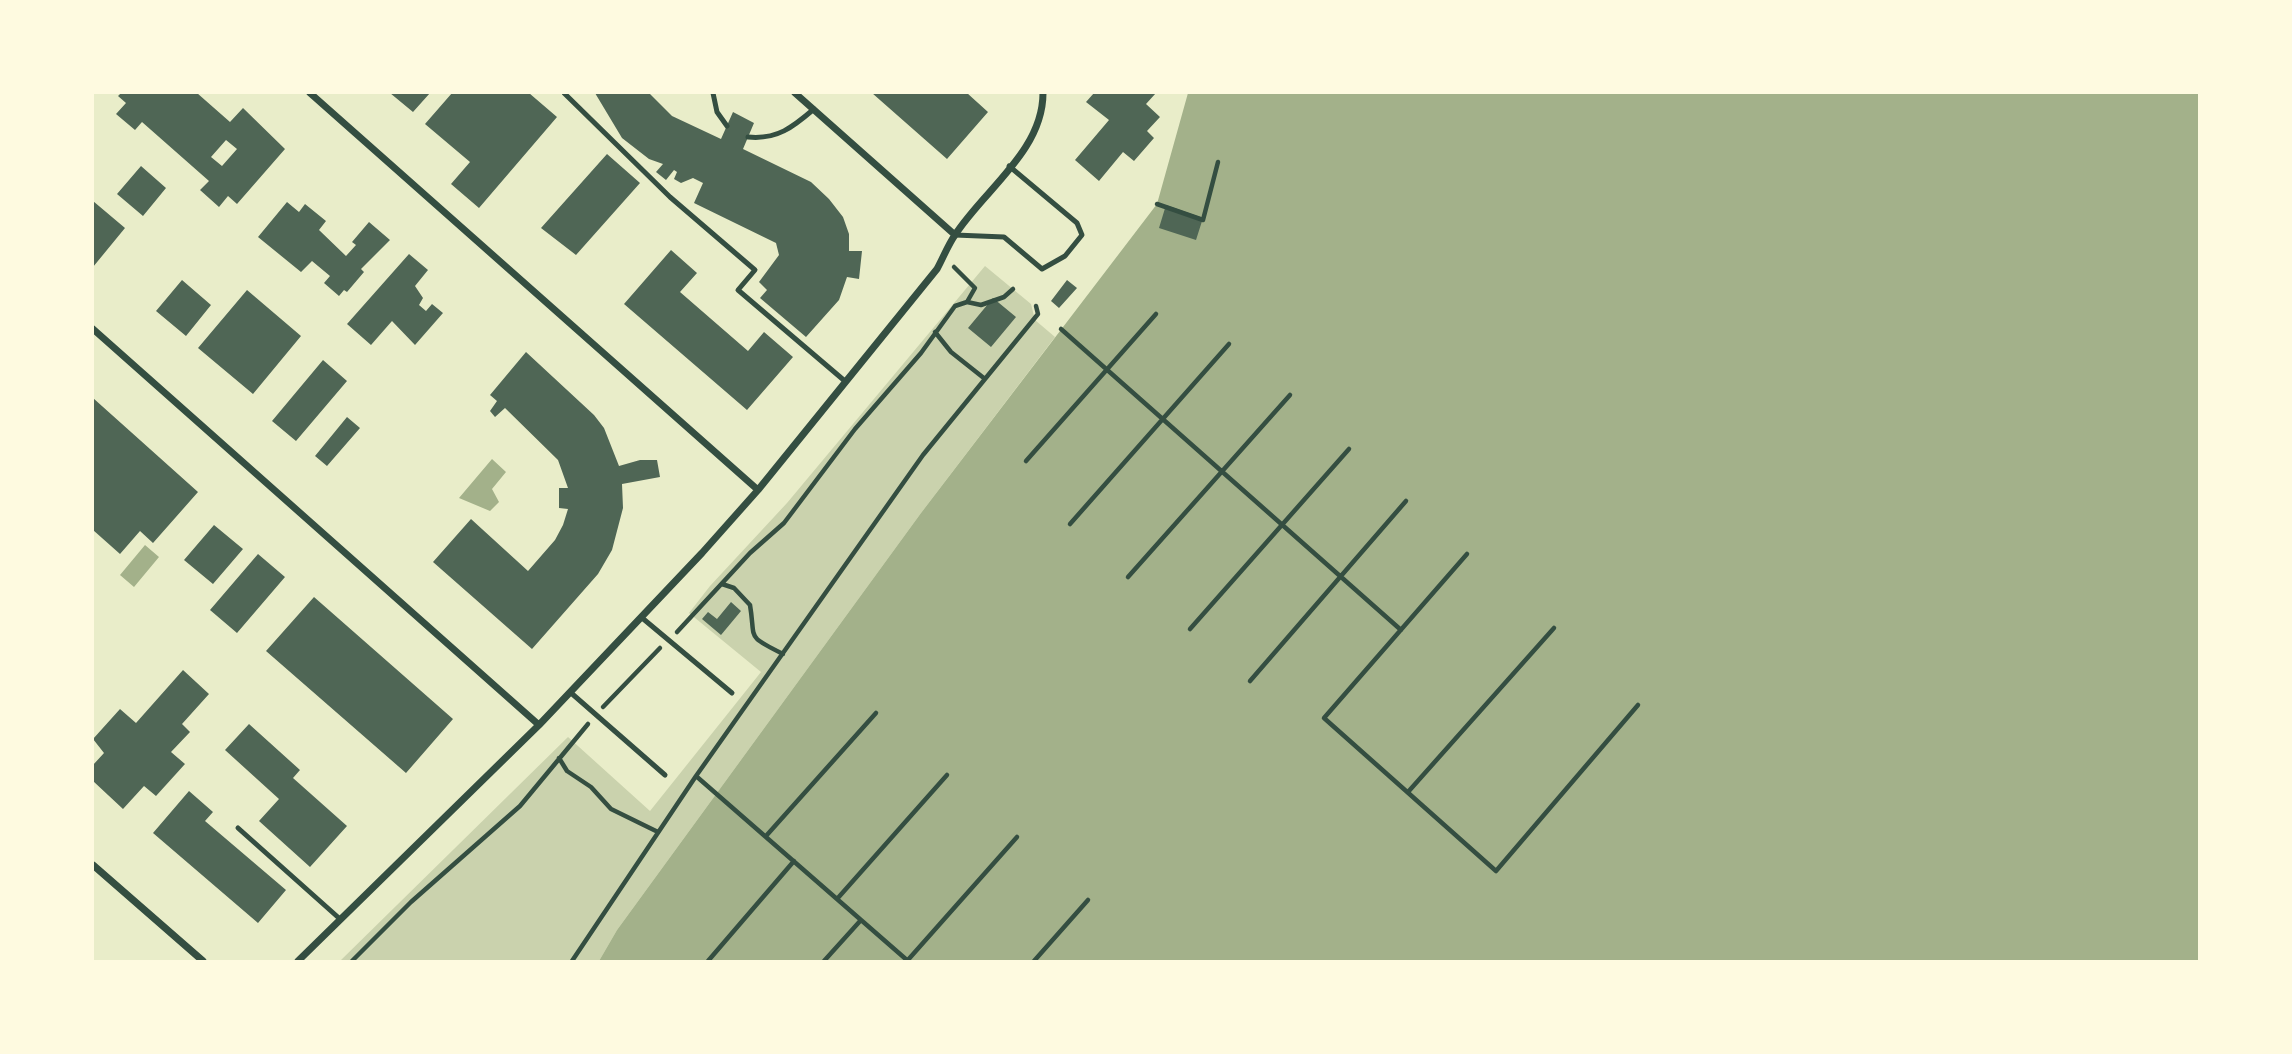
<!DOCTYPE html>
<style>
body{margin:0}
#map{position:relative;width:2292px;height:1054px;overflow:hidden;background:#e9edc9;font-family:"Space Grotesk",sans-serif}
canvas{display:block}
.frame{position:absolute;inset:0;border:94px solid #fefae0;pointer-events:none}
</style>
<div id="map">
<canvas width="2292" height="1054"></canvas>
<div class="frame"></div>
</div>
<script>
const context = document.querySelector('canvas').getContext('2d');
context.lineJoin = 'round';
function fillPath(path, color) { context.fillStyle = color; context.fill(path, 'evenodd'); }
function stroke(path, color, width, dash) { context.strokeStyle = color; context.lineWidth = width; context.lineCap = dash ? 'butt' : 'round'; context.setLineDash(dash || []); context.stroke(path); }
fillPath(new Path2D(`
 M 985,266 L 1031,304 L 1035,320 L 1055,337 L 921,513 L 617,930 L 599,961 L 340,961 L 568,737 L 650,811 L 761,672 L 689,613 L 710,586 L 787,503 Z`), '#cad2ad');
fillPath(new Path2D(`
 M 1188,93 L 2199,93 L 2199,961 L 599,961 L 617,930 L 921,513 L 1157,204 Z
 M 492,459 L 506,472 L 492,489 L 499,502 L 490,511 L 459,498 Z
 M 145,545 L 159,557 L 134,587 L 120,575 Z`), '#a3b18a');
fillPath(new Path2D(`
 M 121,93 L 197,93 L 230,122 L 243,108 L 285,149 L 237,204 L 228,196 L 219,207 L 200,190 L 209,181 L 142,122 L 135,130 L 116,114 L 126,103 L 118,96 ZM 226,140 L 237,149 L 222,166 L 211,157 Z
 M 390,93 L 430,93 L 413,112 Z
 M 452,93 L 529,93 L 557,117 L 479,208 L 451,184 L 470,162 L 425,124 Z
 M 595,93 L 649,93 L 672,116 L 721,139 L 733,112 L 754,123 L 743,149 L 811,182 L 829,199 L 843,217 L 849,234 L 849,251 L 862,251 L 859,279 L 847,277 L 839,300 L 806,337 L 760,298 L 767,290 L 759,282 L 779,255 L 776,243 L 694,203 L 703,183 L 693,178 L 681,183 L 674,179 L 677,172 L 674,170 L 666,180 L 656,172 L 663,164 L 649,159 L 622,138 Z
 M 872,93 L 967,93 L 988,112 L 947,159 Z
 M 1094,93 L 1156,93 L 1146,104 L 1160,117 L 1147,131 L 1154,138 L 1134,161 L 1123,152 L 1099,181 L 1075,160 L 1109,120 L 1086,102 Z
 M 607,154 L 640,183 L 576,255 L 541,228 Z
 M 141,166 L 166,188 L 143,216 L 117,194 Z
 M 93,201 L 125,228 L 93,267 Z
 M 287,202 L 299,212 L 305,204 L 326,221 L 319,230 L 346,256 L 356,245 L 352,242 L 369,222 L 390,240 L 361,269 L 364,272 L 347,292 L 344,290 L 339,296 L 324,283 L 330,276 L 312,261 L 301,272 L 258,237 Z
 M 1166,205 L 1203,218 L 1196,240 L 1159,228 Z
 M 671,250 L 697,273 L 680,292 L 748,351 L 764,332 L 793,357 L 747,410 L 624,304 Z
 M 409,254 L 428,270 L 415,286 L 423,298 L 419,305 L 426,311 L 432,304 L 443,313 L 415,345 L 392,321 L 371,345 L 347,324 Z
 M 182,280 L 211,305 L 186,336 L 156,311 Z
 M 1067,280 L 1077,288 L 1059,308 L 1051,301 Z
 M 247,290 L 301,336 L 253,394 L 198,348 Z
 M 993,298 L 1016,317 L 991,347 L 968,328 Z
 M 526,352 L 594,415 L 604,428 L 619,466 L 640,460 L 657,460 L 660,477 L 622,484 L 623,508 L 612,550 L 598,574 L 532,649 L 433,562 L 471,519 L 528,571 L 555,540 L 563,525 L 568,509 L 559,508 L 559,488 L 568,488 L 558,460 L 505,408 L 495,417 L 490,411 L 497,401 L 490,395 Z
 M 323,360 L 347,381 L 296,441 L 272,421 Z
 M 93,398 L 198,492 L 153,543 L 140,531 L 120,554 L 93,530 Z
 M 347,417 L 360,428 L 327,466 L 315,456 Z
 M 214,525 L 243,549 L 213,584 L 184,560 Z
 M 258,554 L 285,577 L 237,633 L 210,610 Z
 M 314,597 L 453,719 L 406,773 L 266,651 Z
 M 731,602 L 741,611 L 721,635 L 702,619 L 708,612 L 717,619 Z
 M 183,670 L 209,694 L 182,724 L 190,732 L 171,752 L 185,764 L 156,796 L 144,786 L 123,809 L 93,781 L 93,765 L 104,753 L 93,739 L 120,709 L 136,723 Z
 M 249,724 L 300,770 L 293,778 L 347,826 L 310,867 L 259,821 L 279,799 L 225,750 Z
 M 189,791 L 213,812 L 205,821 L 286,890 L 258,923 L 153,833 Z`), '#4f6655');
stroke(new Path2D(`
 M 1157,204 L 1203,220 L 1218,162
 M 954,267 L 975,288 L 967,302
 M 1061,329 L 1401,630
 M 935,332 L 951,352 L 985,379
 M 1026,461 L 1156,314
 M 1070,524 L 1229,344
 M 1467,554 L 1324,718 L 1496,871 L 1638,705
 M 1128,577 L 1290,395
 M 722,584 L 734,588 L 750,605 C 756,640 745,635 783,654
 M 1190,629 L 1349,449
 M 677,632 L 750,553 L 784,523 L 855,429 L 921,353 L 955,306 L 967,302 L 981,305 L 1004,297 L 1013,289
 M 1250,681 L 1406,501
 M 603,707 L 660,648
 M 559,758 L 567,771 L 591,787 L 611,809 L 658,832
 M 696,776 L 908,961
 M 1408,792 L 1554,628
 M 766,836 L 876,713
 M 837,899 L 947,775
 M 352,961 L 411,902 L 520,806 L 588,724
 M 572,961 L 696,776 L 923,455 L 1038,314 L 1036,306
 M 708,961 L 794,861
 M 824,961 L 861,920
 M 907,961 L 1017,837
 M 1034,961 L 1088,900`), '#344e41', 4.5);
stroke(new Path2D(`
 M 564,93 L 670,197 L 755,270 L 738,290 L 846,382
 M 713,93 L 717,112 L 727,126
 M 748,137 C 777,140 793,127 814,109
 M 955,235 L 1004,237 L 1042,269 L 1065,256 L 1082,235 L 1077,223 L 1009,166
 M 641,617 L 732,693
 M 570,692 L 665,775
 M 238,828 L 340,919`), '#344e41', 5);
stroke(new Path2D(`
 M 310,93 L 758,490
 M 795,93 L 955,235
 M 93,329 L 539,725
 M 93,865 L 203,961
 M 298,961 L 539,725 L 702,553 L 758,490 L 937,269 C 943,258 948,245 955,235 C 984,190 1043,151 1043,93`), '#344e41', 7);
</script>
